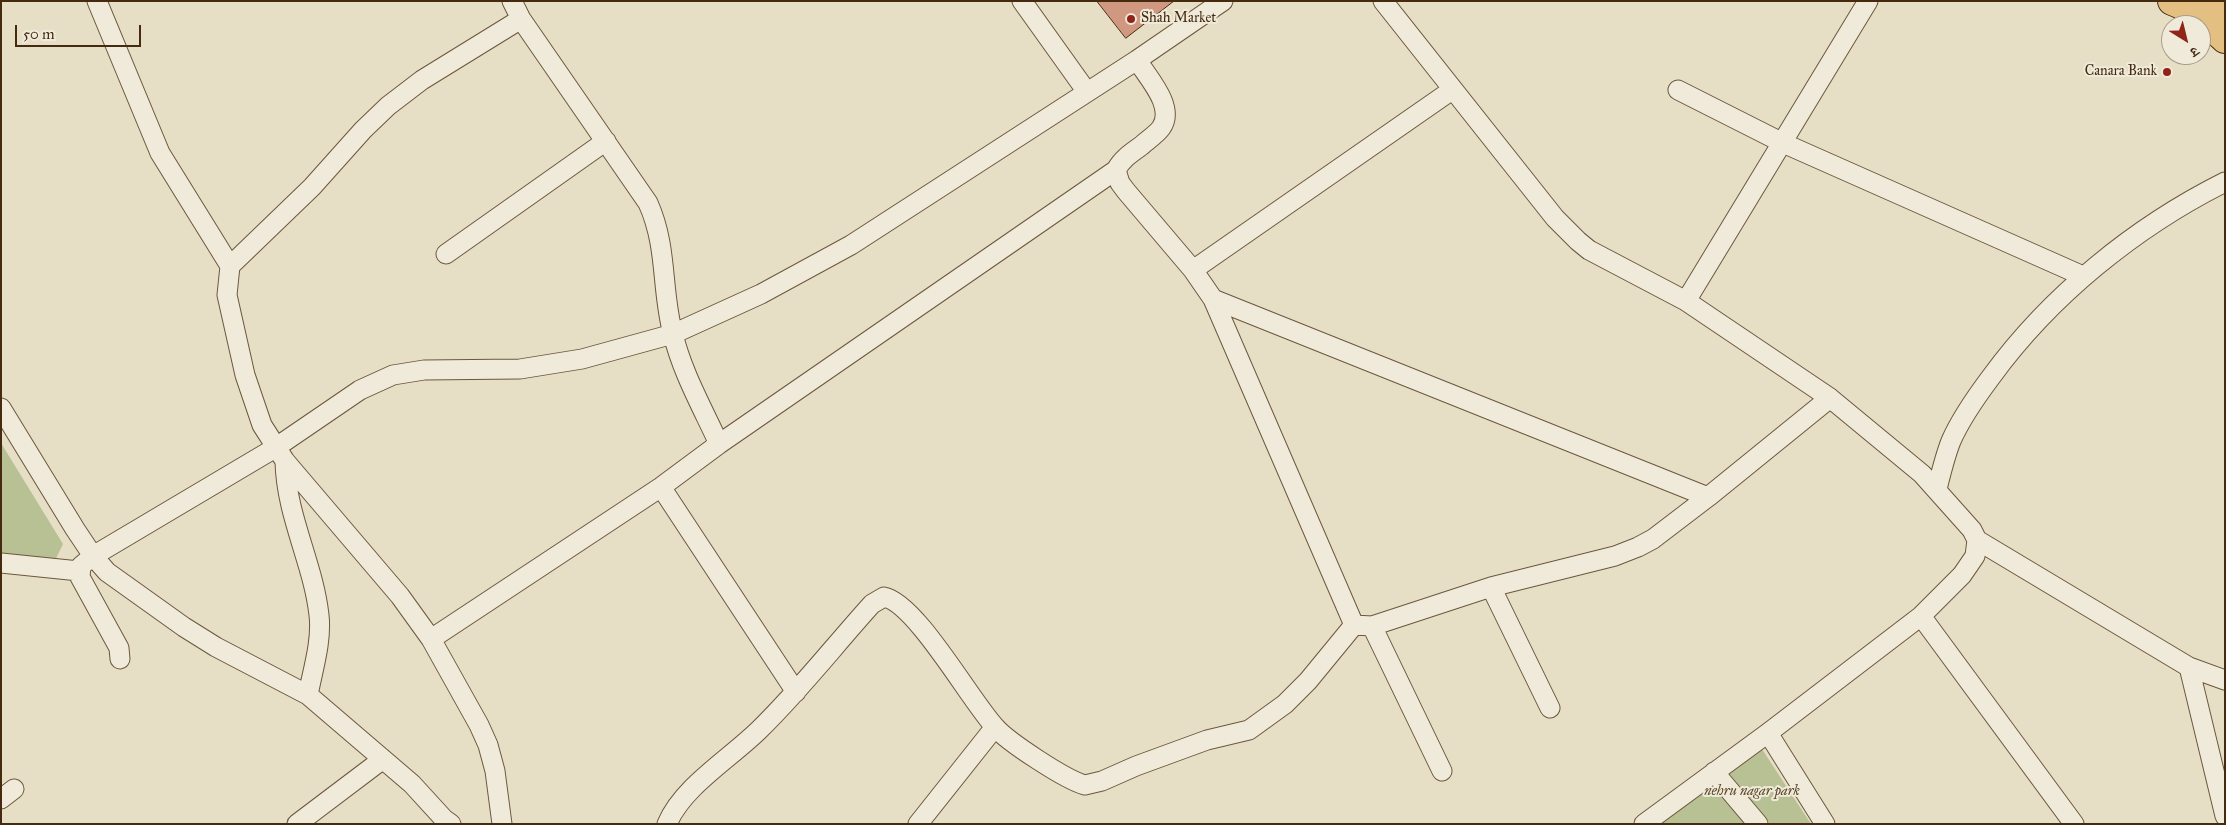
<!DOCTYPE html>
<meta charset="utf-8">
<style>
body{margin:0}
#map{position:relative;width:2226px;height:825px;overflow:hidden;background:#e6dfc5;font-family:"IM FELL Great Primer","Noto Serif Devanagari",serif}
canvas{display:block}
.frame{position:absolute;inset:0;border:2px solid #452a10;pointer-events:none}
.north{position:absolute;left:2161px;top:15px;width:50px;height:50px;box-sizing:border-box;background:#efead9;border:1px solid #ab9d89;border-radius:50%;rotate:144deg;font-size:14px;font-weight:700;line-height:20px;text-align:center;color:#452a10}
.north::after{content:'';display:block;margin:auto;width:18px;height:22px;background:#8f2418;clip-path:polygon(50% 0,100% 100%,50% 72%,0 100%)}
.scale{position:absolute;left:15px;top:25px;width:126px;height:22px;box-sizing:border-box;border:2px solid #452a10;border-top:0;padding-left:6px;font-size:15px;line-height:18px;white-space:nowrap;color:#452a10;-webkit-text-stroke:4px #efead9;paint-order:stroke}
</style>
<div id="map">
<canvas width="2226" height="825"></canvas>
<div class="frame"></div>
<div class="north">उ</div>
<div class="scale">50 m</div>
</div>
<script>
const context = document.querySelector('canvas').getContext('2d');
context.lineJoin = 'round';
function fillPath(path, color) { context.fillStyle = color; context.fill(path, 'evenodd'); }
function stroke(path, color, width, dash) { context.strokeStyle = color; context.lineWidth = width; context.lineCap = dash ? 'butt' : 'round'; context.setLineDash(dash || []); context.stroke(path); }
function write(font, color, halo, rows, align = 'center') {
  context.font = font + ' "IM FELL Great Primer",serif'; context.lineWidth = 4; context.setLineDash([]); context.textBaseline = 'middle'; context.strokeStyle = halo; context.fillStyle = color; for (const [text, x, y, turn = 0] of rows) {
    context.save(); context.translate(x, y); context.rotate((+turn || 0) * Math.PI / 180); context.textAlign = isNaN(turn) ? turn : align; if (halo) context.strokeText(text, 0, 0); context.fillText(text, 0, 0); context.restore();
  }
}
fillPath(new Path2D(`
 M 1,443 L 63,544 L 47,577 L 1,571 Z
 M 1760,746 L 1811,824 L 1660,824 Z`), '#b7c194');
const building = new Path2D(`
 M 1097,1 L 1174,1 L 1126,38 Z`);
fillPath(building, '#d19881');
stroke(building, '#452a10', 1);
const street = new Path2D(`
 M 97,1 L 160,153 L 230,266
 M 512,1 L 521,19 L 648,203 C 668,247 661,290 673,334 C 682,372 703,409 719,444
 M 1022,1 L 1087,92
 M 1383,1 L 1555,218 L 1578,241 L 1589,250 L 1686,301 L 1830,398 L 1922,474 L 1972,530 L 1977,540 L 1975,556 L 1962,575 L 1921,616 L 1768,733 L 1644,824
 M 1678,90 L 1783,143 L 2083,276
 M 1116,170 L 1120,183 L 1126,191 L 1193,270 L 1213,299 L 1354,625 L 1372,626 L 1491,587 L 1615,556 L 1638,547 L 1653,539 L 1708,497 L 1830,398
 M 446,254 L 606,141
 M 1193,270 L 1452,90
 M 1213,299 L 1708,497
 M 1686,301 L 1868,1
 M 1,408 L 75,529 L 93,556 L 107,572 L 184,627 L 216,647 L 308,695 L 412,784 L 444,819 L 451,824
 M 285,461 C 286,516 313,562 319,615 C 322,641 313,669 308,695
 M 661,487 L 796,692
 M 1937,489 C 1941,473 1945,456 1951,441 C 1961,418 1976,397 1991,377 C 2050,296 2135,227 2225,182
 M 1977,540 L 2189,667 L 2225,680
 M 1,563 L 79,571
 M 1491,587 L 1550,708
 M 1921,616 L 2074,824
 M 1372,626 L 1442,771
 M 431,639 L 661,487 L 719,444 L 1116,170 C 1122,159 1131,153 1141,146 C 1147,140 1156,135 1161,128 C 1176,107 1148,78 1137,60 L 1223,1
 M 120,659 L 119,648 L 80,577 L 81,566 L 93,556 L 275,448 L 360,390 L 393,375 L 424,370 L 520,369 L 582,359 L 673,334 L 761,294 L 851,245 L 1137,60
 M 2189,667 L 2225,816
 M 1768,733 L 1825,824
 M 1714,772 L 1758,824
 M 1,799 L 14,789
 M 297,824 L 383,759
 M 502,824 L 495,771 L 488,745 L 479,725 L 431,639 L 400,596 L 285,461 L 262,425 L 245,375 L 227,295 L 230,266 L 312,187 L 363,130 L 388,106 L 422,80 L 521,19
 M 667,824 C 683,786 731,758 760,729 C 800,690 834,646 872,604 L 884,597 C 916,603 970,700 995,727 C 1008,742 1066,780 1085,785 L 1102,781 L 1136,766 L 1207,740 L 1249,730 L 1285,704 L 1308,681 L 1354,625
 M 918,824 L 995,727`);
const highway = new Path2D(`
 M 2172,1 C 2194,9 2208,23 2225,39
 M 2209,1 L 2225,10`);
stroke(street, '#6d573d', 21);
stroke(highway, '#452a10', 30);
stroke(street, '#efead9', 19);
stroke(highway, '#e3c082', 28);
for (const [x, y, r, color] of [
 [1131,19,5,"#8f2418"],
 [2167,72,5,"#8f2418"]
]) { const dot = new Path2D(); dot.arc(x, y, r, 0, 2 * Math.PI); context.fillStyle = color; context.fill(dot); stroke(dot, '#efead9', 2); }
write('14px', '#452a10', '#efead9', [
 ["Shah Market",1141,19],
 ["Canara Bank",2157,72,"right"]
], 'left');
write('italic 14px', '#5c482a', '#efead9', [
 ["nehru nagar park",1752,792]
]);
</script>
